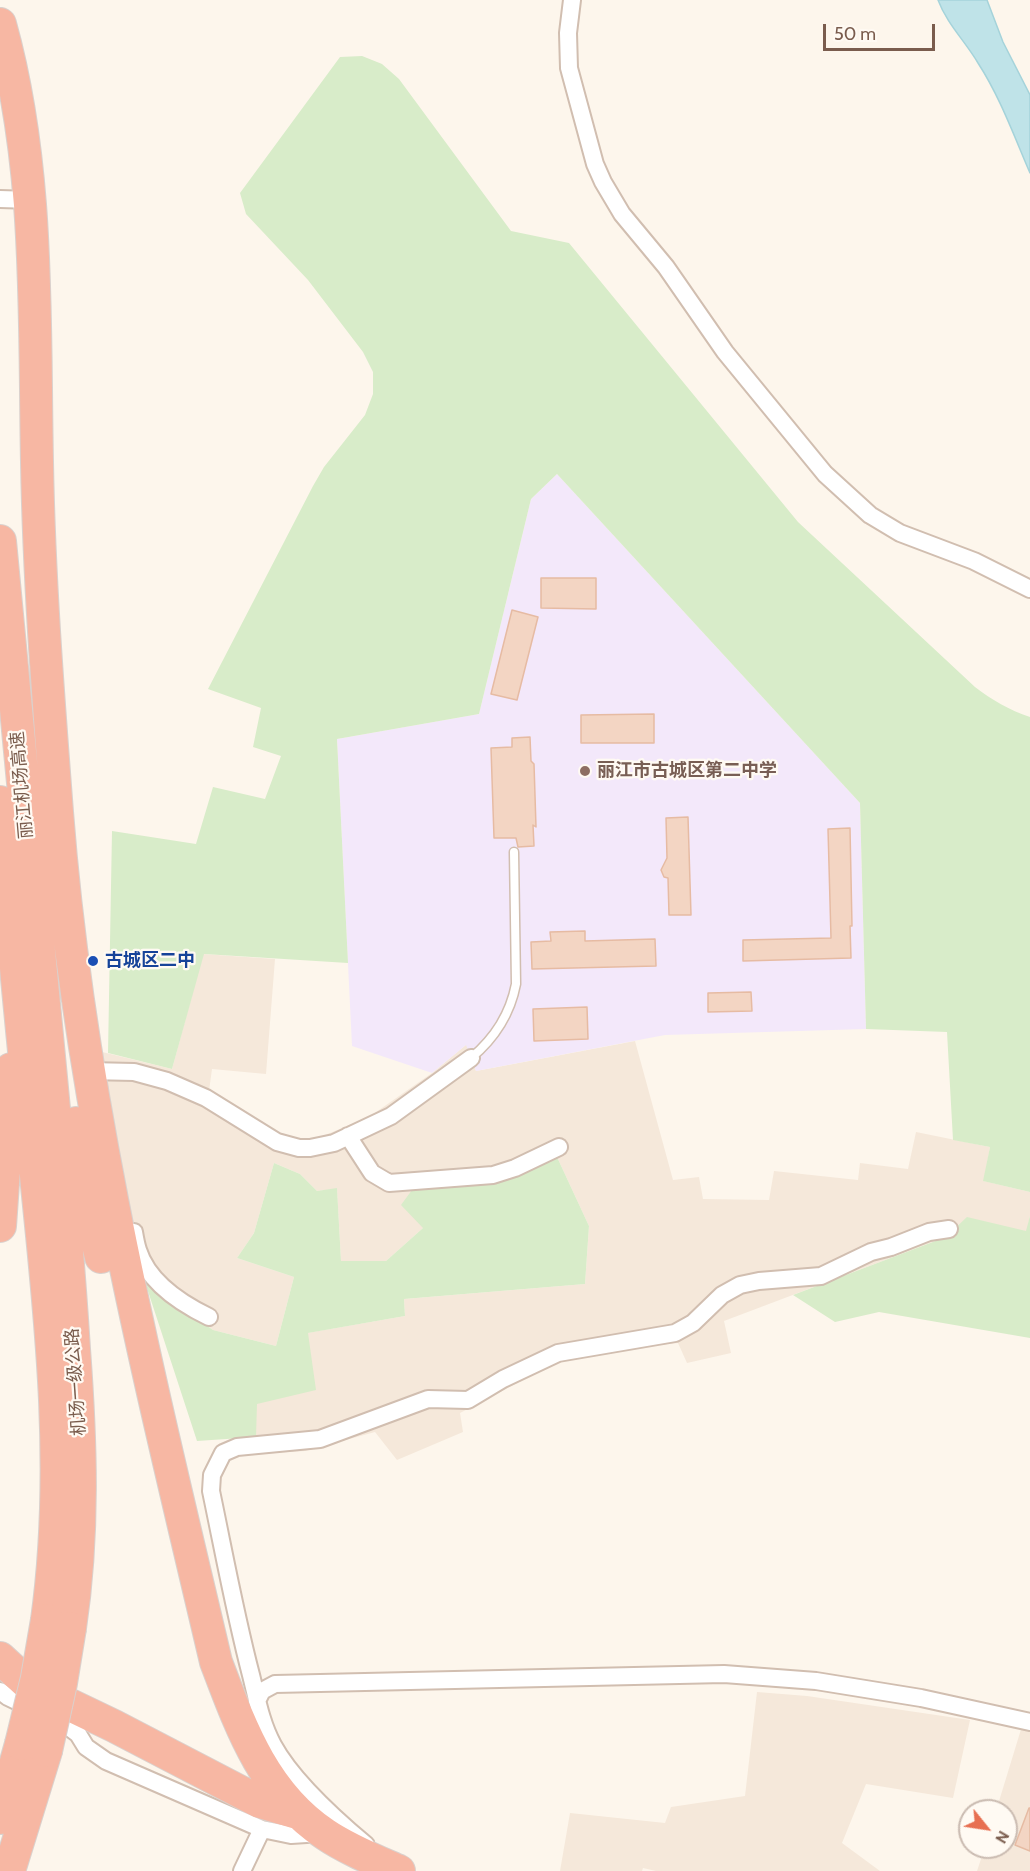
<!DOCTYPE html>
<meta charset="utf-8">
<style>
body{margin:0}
#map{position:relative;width:1030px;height:1871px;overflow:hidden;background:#fdf6ec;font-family:Cabin,sans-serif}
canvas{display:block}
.north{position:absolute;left:958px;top:1799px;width:60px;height:60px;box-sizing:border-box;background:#fffaf3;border:2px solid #cabbb1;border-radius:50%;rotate:120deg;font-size:16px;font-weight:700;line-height:24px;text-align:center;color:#7a5c4d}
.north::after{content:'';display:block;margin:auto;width:21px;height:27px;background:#e76f51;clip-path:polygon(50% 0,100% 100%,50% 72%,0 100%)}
.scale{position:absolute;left:823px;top:24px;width:112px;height:27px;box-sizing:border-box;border:3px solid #7a5c4d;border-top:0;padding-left:8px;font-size:18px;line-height:21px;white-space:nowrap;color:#7a5c4d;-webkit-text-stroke:4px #fffaf3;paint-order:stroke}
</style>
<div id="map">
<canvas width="1030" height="1871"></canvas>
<div class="north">N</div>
<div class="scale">50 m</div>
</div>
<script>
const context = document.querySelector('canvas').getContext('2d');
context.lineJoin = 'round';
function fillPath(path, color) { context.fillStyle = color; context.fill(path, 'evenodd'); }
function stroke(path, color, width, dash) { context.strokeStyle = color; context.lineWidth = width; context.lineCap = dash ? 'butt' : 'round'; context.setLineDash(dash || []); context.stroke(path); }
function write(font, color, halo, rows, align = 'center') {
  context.font = font + ' Cabin,"Noto Sans SC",sans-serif'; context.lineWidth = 4.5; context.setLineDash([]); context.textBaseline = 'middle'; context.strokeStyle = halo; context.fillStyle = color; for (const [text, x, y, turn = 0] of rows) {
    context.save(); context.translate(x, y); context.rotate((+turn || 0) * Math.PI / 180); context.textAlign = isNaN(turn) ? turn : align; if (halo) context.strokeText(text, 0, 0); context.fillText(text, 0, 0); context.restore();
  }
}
fillPath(new Path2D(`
 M 203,954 L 275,959 L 266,1074 L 212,1069 L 209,1091 L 275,1132 L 308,1142 L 369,1117 L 432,1073 L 467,1044 L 476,1071 L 635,1041 L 673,1180 L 699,1177 L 703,1199 L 769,1200 L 774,1171 L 858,1180 L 860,1163 L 908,1169 L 916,1132 L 990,1147 L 984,1181 L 1030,1192 L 1030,1216 L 1027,1231 L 946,1237 L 724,1321 L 731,1353 L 687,1363 L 678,1343 L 571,1355 L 460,1413 L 463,1432 L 397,1460 L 375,1432 L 305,1451 L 255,1454 L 256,1404 L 307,1333 L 405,1316 L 404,1299 L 585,1284 L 589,1226 L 557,1157 L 423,1228 L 386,1261 L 341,1261 L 337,1189 L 317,1191 L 300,1174 L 274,1163 L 254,1233 L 237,1258 L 294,1277 L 276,1346 L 213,1330 L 145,1282 L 115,1195 L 94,1050 L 172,1069 Z
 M 757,1692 L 807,1696 L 970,1720 L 953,1798 L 866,1784 L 842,1843 L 880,1871 L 656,1871 L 643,1868 L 642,1871 L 560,1871 L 570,1813 L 665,1823 L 671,1807 L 745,1796 Z
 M 1026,1713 L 1030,1714 L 1030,1871 L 977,1871 L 985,1847 L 1006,1847 L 1006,1811 L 996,1811 Z`), '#f5e8da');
fillPath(new Path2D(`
 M 557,474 L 860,803 L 866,1029 L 665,1035 L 476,1071 L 466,1045 L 432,1073 L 352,1046 L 337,739 L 479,714 L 531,499 Z`), '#f3e8fa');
fillPath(new Path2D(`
 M 362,56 L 382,64 L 399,79 L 511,231 L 569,243 L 798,522 L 975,687 C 992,700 1009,710 1030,717 L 1030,1192 L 983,1181 L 990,1147 L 953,1140 L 947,1032 L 866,1029 L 860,803 L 557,474 L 531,499 L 479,714 L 337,739 L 348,963 L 204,954 L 172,1069 L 108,1053 L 112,831 L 196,844 L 213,787 L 265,799 L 281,756 L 253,747 L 261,708 L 208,689 L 313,486 L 324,467 L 365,415 L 373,394 L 373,372 L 363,352 L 308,280 L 246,214 L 240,193 L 340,57 Z
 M 557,1157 L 589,1226 L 585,1284 L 404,1299 L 405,1316 L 308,1333 L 316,1390 L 257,1404 L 256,1437 L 197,1441 L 145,1282 L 213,1330 L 276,1346 L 294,1277 L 237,1258 L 254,1233 L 274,1163 L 300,1174 L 317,1191 L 337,1188 L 341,1261 L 386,1261 L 423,1228 L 401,1205 L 412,1190 L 492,1182 Z
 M 1030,1216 L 1030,1338 L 879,1312 L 835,1322 L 793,1295 L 946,1237 L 967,1217 L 1026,1231 Z`), '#d8ecc9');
const water = new Path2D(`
 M 938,0 L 987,0 L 1003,42 L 1030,95 L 1030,173 C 1014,136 1000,97 978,63 C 965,41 947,24 938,0 Z`);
fillPath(water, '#bfe3e8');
stroke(water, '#a5d3da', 1.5);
const building = new Path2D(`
 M 541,578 L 596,578 L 596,609 L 541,608 Z
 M 512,610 L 538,617 L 517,700 L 491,694 Z
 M 654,714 L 654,743 L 581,743 L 581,715 Z
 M 530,737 L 531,761 L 534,764 L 536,827 L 533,825 L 534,846 L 518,847 L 516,838 L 494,838 L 491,748 L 512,747 L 512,738 Z
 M 688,817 L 691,915 L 669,915 L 668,878 L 664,877 L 661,870 L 667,858 L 666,818 Z
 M 850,828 L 852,926 L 850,926 L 851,958 L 743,961 L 743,940 L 831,938 L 828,829 Z
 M 585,931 L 585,941 L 655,939 L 656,966 L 532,969 L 531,942 L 551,941 L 550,932 Z
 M 751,992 L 752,1011 L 708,1012 L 708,993 Z
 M 587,1007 L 588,1039 L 534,1041 L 533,1009 Z
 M 1029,1808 L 1030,1808 L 1030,1851 L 1015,1845 Z`);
fillPath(building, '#f3d5c3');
stroke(building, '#e6bba3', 1.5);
const lane = new Path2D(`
 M 471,1058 C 495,1038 510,1015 516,984 L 514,852`);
const street = new Path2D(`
 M 572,0 L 568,33 L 569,68 L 595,164 L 603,182 L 622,214 L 666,267 L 725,352 L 825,474 L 870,515 L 900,533 L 974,561 L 1030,589
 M 0,199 L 31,200
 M 88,1071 L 134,1072 L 167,1081 L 206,1098 L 277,1142 L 299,1148 L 310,1148 L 334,1143 L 391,1116 L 471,1058
 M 348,1136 L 372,1173 L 389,1183 L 493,1175 L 515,1168 L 559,1147
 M 134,1232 C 135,1238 136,1244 138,1250 C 148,1282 180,1303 209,1317
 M 0,1691 L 8,1697 L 66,1725 L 78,1734 L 86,1747 L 106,1761 L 262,1829 L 291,1835 L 322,1833
 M 257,1701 L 262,1691 L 275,1684 L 724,1674 L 816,1681 L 921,1698 L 1030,1722
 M 366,1845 C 335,1819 292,1780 273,1745 C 261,1723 257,1699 251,1675 C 235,1614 224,1553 211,1491 L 212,1475 L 223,1453 L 237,1447 L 320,1439 L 428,1399 L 468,1400 L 503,1379 L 558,1353 L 675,1333 L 693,1323 L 722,1295 L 740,1285 L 759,1281 L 821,1276 L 871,1252 L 891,1247 L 929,1232 L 949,1229
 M 242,1871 L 262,1829`);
const highway = new Path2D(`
 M 0,24 C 40,167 34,315 37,462 C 39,579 48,695 57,812 C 79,1100 150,1381 216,1662 C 241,1728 264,1793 325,1834 C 347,1849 374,1860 399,1871
 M 0,541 C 17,730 35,919 54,1109 C 62,1189 69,1269 74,1349 C 81,1443 84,1535 70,1628
 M 0,802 C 12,930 25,1058 37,1186 C 52,1329 67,1476 47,1620
 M 76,1123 L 87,1199 L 101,1257
 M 0,1226 L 11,1069
 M 0,1658 L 25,1681 L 41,1691 L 114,1726 L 260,1802 L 297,1813
 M 0,1818 L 21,1744
 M 9,1871 L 46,1751`);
stroke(lane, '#d1beb0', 11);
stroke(street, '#d1beb0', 20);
stroke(highway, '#dad1cd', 34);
stroke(lane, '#fff', 8);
stroke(street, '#fff', 16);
stroke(highway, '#f7b7a3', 32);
const highwayBridge = new Path2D(`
 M 21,1744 L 37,1678 L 47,1620
 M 46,1751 L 61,1683 L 70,1628`);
stroke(highwayBridge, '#dad1cd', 34, []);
stroke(highwayBridge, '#f7b7a3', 32);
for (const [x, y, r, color] of [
 [585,771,6,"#8d6e63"],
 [93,961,6,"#1a4fb4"]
]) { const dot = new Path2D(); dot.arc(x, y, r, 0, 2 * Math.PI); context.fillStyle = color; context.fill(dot); stroke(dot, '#fffaf3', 2); }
write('bold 18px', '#785e54', '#fffaf3', [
 ["丽江市古城区第二中学",597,771]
], 'left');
write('18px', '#7a5c4d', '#fffaf3', [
 ["丽江机场高速",22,785,-95],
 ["机场一级公路",76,1382,-94]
]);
write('bold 18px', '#164399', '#fffaf3', [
 ["古城区二中",105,961]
], 'left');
</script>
